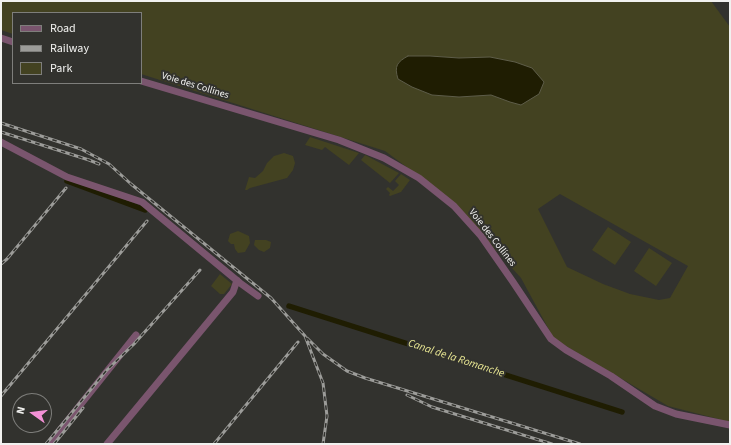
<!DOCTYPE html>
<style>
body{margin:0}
#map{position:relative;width:731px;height:445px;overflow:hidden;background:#32322e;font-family:"Source Sans 3",sans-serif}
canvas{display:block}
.frame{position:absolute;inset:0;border:2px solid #f1f1ef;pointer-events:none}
.legend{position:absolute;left:12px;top:12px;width:130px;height:72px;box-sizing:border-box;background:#32322e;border:1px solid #7e7e7b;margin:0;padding:5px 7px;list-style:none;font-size:12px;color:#f1f1ef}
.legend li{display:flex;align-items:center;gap:8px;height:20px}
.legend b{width:20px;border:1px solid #7e7e7b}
.north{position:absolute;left:12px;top:393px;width:40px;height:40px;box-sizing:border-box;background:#32322e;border:1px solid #7e7e7b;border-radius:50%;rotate:284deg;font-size:11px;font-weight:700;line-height:16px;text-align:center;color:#f1f1ef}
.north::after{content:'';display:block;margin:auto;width:14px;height:18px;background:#f391d6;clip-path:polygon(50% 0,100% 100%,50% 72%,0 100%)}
</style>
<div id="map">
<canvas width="731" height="445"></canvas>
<div class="frame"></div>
<ul class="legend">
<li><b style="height:5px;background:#7a556e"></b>Road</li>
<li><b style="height:5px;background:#9c9c99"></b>Railway</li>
<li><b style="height:11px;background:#434221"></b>Park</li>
</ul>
<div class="north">N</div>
</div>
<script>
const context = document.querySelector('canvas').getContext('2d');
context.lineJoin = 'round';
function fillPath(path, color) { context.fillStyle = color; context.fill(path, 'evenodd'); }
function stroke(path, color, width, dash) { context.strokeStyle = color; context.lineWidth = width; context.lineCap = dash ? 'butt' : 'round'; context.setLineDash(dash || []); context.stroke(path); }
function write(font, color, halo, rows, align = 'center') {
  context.font = font + ' "Source Sans 3",sans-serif'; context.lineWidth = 4; context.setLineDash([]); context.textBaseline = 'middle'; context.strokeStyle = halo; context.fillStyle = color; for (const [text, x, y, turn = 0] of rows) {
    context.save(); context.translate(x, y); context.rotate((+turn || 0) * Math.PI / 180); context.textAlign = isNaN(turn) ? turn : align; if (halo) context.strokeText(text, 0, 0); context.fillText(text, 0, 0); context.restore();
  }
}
fillPath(new Path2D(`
 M 1,1 L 711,1 L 730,27 L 730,422 L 668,406 L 554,339 L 521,278 L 465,216 L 439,191 L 385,151 L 141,74 L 141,13 L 13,13 L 13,34 L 1,30 ZM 430,56 L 459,58 L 510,102 L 492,95 L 459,97 L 432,95 L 412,87 L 398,79 ZM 560,194 L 688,266 L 670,298 L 659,300 L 630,294 L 603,284 L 567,267 L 538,209 Z
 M 310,137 L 359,153 L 349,165 L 325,147 L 322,150 L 305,145 Z
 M 284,153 L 293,156 L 295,163 L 293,170 L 287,178 L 250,188 L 247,190 L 245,190 L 249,177 L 255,178 L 263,171 L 267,163 L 274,156 Z
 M 365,155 L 367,156 L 399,173 L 390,183 L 361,160 Z
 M 401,174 L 410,180 L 401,192 L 390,196 L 389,195 L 390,193 L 386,189 L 388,187 L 393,191 L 399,185 L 395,181 Z
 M 608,227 L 631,242 L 615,265 L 592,250 Z
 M 238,231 L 249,236 L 250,243 L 245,252 L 238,253 L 235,249 L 234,244 L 231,244 L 228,241 L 230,234 Z
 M 255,240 L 266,240 L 271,242 L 270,248 L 264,252 L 259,250 L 254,245 Z
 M 649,248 L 672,263 L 656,286 L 634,271 Z
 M 220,274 L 232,284 L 224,294 L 220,294 L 211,286 Z`), '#434221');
const water = new Path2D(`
 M 408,56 L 430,56 L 459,58 L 490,57 L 515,62 L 532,68 L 544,82 L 539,94 L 521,105 L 510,102 L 491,95 L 459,97 L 432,95 L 412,87 L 398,79 C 394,66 397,62 408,56 Z`);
fillPath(water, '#1f1d02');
stroke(water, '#5e5d49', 1);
stroke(new Path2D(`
 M 67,181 L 145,210
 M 289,306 L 622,412`), '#1f1d02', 5.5);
stroke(new Path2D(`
 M 1,38 L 13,42
 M 141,81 L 339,140 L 384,158 L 419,178 L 454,206 L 481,236 L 513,282 L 551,339 L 566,350 L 611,376 L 655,406 L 676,414 L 730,425
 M 1,142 L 67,177 L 142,202 L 240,283 L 258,296
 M 49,444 L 136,335
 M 107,444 L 233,292 L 237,280`), '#7a556e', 7);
const rail = new Path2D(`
 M 1,123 L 81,149 L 109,164 L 131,184 L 271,298 L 305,336 L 323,383 L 327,416 L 323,444
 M 1,132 L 89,160 L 99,164
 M 1,264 L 7,259 L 66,188
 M 307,338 L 323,354 L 347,371 L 365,378 L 580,444
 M 407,395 L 432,407 L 552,444
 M 1,396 L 147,221
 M 46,444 L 106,371 L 134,344 L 200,270
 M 54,444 L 83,408
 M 214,444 L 298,342`);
stroke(rail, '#9c9c99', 3);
stroke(rail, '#32322e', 1.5, [4.5]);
write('10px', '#f1f1ef', '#32322e', [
 ["Voie des Collines",195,86,17],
 ["Voie des Collines",492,238,52]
]);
write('italic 11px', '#e9e793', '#32322e', [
 ["Canal de la Romanche",456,359,18]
]);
</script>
